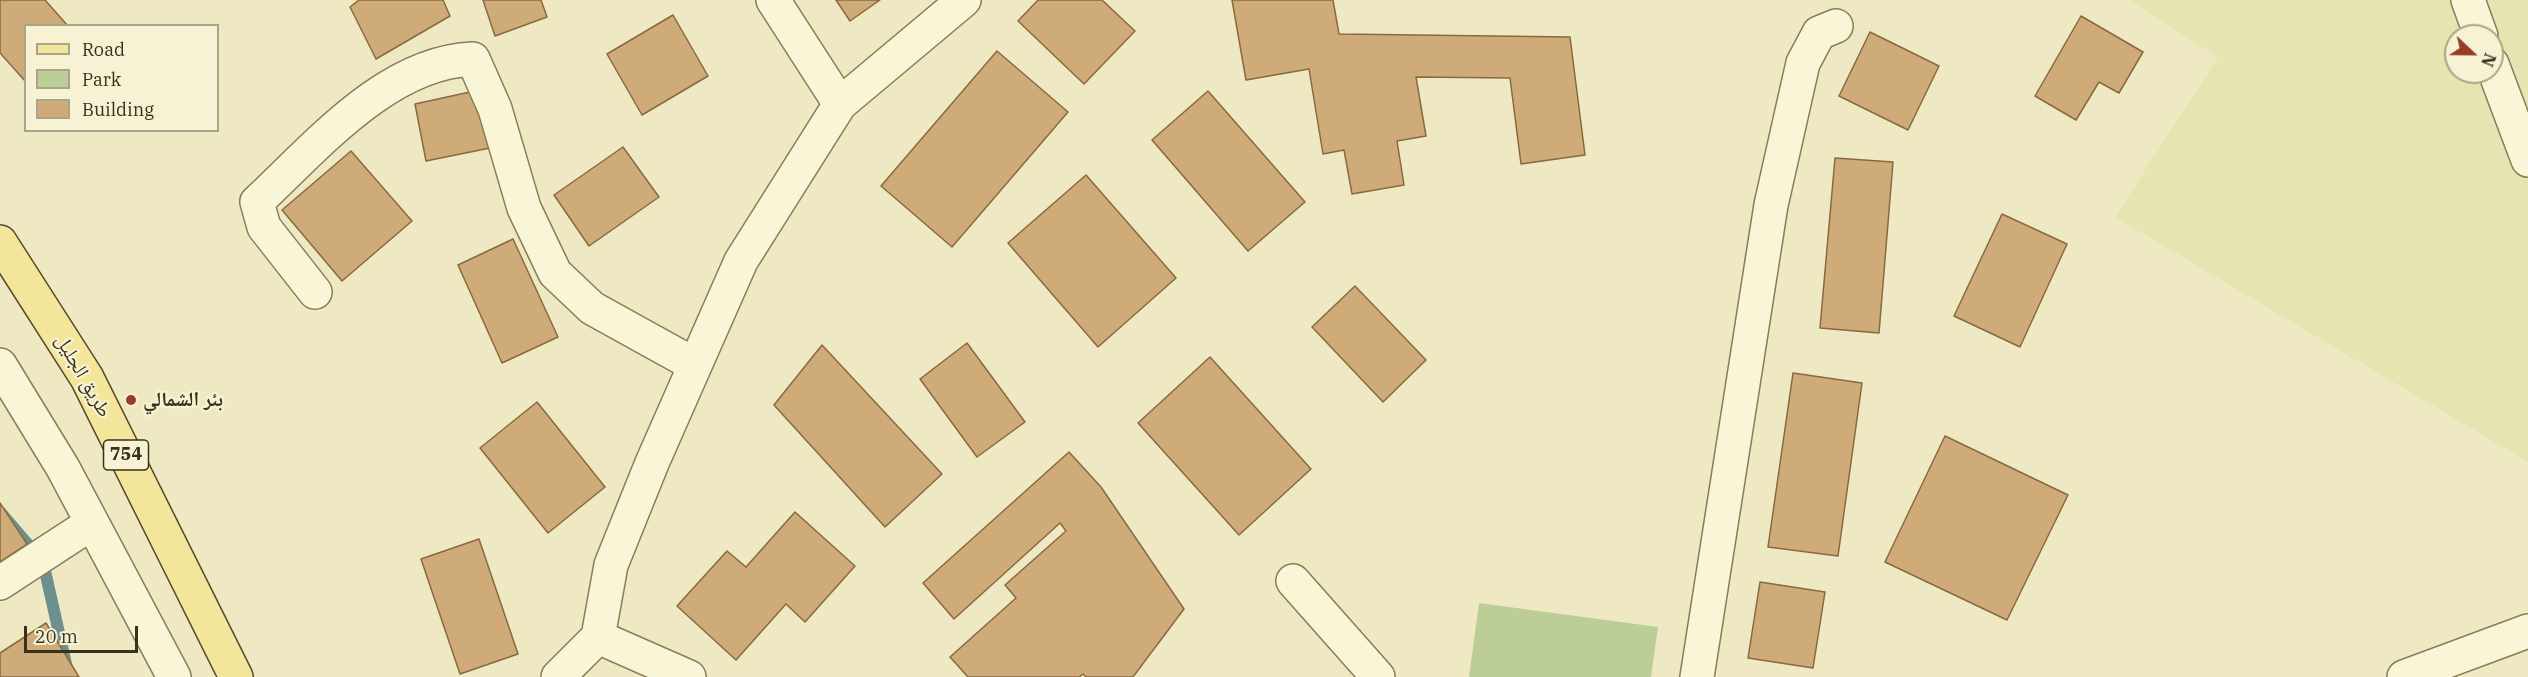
<!DOCTYPE html>
<meta charset="utf-8">
<style>
body{margin:0}
#map{position:relative;width:2528px;height:677px;overflow:hidden;background:#efe9c3;font-family:"IBM Plex Serif",serif}
canvas{display:block}
.legend{position:absolute;left:24px;top:24px;width:195px;height:108px;box-sizing:border-box;background:#f6f2d3;border:2px solid #aaa48b;margin:0;padding:8px 10px;list-style:none;font-size:18px;color:#39301e}
.legend li{display:flex;align-items:center;gap:12px;height:30px}
.legend b{width:30px;border:2px solid #aaa48b}
.north{position:absolute;left:2444px;top:24px;width:60px;height:60px;box-sizing:border-box;background:#f6f2d3;border:2px solid #aaa48b;border-radius:50%;rotate:112deg;font-size:16px;font-weight:700;line-height:24px;text-align:center;color:#39301e}
.north::after{content:'';display:block;margin:auto;width:21px;height:27px;background:#9a3b28;clip-path:polygon(50% 0,100% 100%,50% 72%,0 100%)}
.scale{position:absolute;left:24px;top:626px;width:114px;height:27px;box-sizing:border-box;border:3px solid #39301e;border-top:0;padding-left:8px;font-size:18px;line-height:21px;white-space:nowrap;color:#39301e;-webkit-text-stroke:4px #f6f2d3;paint-order:stroke}
</style>
<div id="map">
<canvas width="2528" height="677"></canvas>
<ul class="legend">
<li><b style="height:8px;background:#f3e69a"></b>Road</li>
<li><b style="height:16px;background:#bdcd97"></b>Park</li>
<li><b style="height:16px;background:#ceab78"></b>Building</li>
</ul>
<div class="north">N</div>
<div class="scale">20 m</div>
</div>
<script>
const context = document.querySelector('canvas').getContext('2d');
context.lineJoin = 'round';
function fillPath(path, color) { context.fillStyle = color; context.fill(path, 'evenodd'); }
function stroke(path, color, width, dash) { context.strokeStyle = color; context.lineWidth = width; context.lineCap = dash ? 'butt' : 'round'; context.setLineDash(dash || []); context.stroke(path); }
function write(font, color, halo, rows, align = 'center') {
  context.font = font + ' "IBM Plex Serif","Noto Naskh Arabic",serif'; context.lineWidth = 4.5; context.setLineDash([]); context.textBaseline = 'middle'; context.strokeStyle = halo; context.fillStyle = color; for (const [text, x, y, turn = 0] of rows) {
    context.save(); context.translate(x, y); context.rotate((+turn || 0) * Math.PI / 180); context.textAlign = isNaN(turn) ? turn : align; if (halo) context.strokeText(text, 0, 0); context.fillText(text, 0, 0); context.restore();
  }
}
fillPath(new Path2D(`
 M 2130,0 L 2528,0 L 2528,462 L 2115,217 L 2218,57 ZM 2456,36 L 2492,36 L 2492,72 L 2456,72 Z`), '#e4e5b0');
fillPath(new Path2D(`
 M 1479,603 L 1658,627 L 1651,677 L 1469,677 Z`), '#bdcd97');
stroke(new Path2D(`
 M 0,512 L 43,562 L 69,677`), '#6c908d', 12);
const building = new Path2D(`
 M 0,0 L 45,0 L 68,26 L 26,26 L 26,82 L 0,53 Z
 M 359,0 L 443,0 L 450,16 L 376,59 L 350,7 Z
 M 483,0 L 541,0 L 547,17 L 495,36 Z
 M 836,0 L 880,0 L 850,21 Z
 M 1038,0 L 1102,0 L 1135,31 L 1084,84 L 1018,21 Z
 M 1232,0 L 1333,0 L 1339,34 L 1570,37 L 1585,155 L 1521,164 L 1510,78 L 1416,77 L 1426,136 L 1397,141 L 1404,185 L 1352,194 L 1344,150 L 1323,154 L 1309,69 L 1246,80 Z
 M 673,15 L 708,76 L 642,115 L 607,54 Z
 M 2081,16 L 2143,52 L 2119,93 L 2099,82 L 2076,120 L 2035,96 Z
 M 1870,32 L 1939,66 L 1908,130 L 1839,96 Z
 M 997,51 L 1068,112 L 952,247 L 881,186 Z
 M 479,90 L 490,148 L 426,161 L 415,104 Z
 M 1208,91 L 1305,202 L 1248,251 L 1152,140 Z
 M 623,147 L 659,197 L 589,246 L 554,195 Z
 M 351,151 L 412,221 L 342,281 L 282,210 Z
 M 1835,158 L 1893,162 L 1879,333 L 1820,328 Z
 M 1086,175 L 1176,278 L 1098,347 L 1008,243 Z
 M 2002,214 L 2067,244 L 2020,347 L 1954,316 Z
 M 513,239 L 558,337 L 502,363 L 458,265 Z
 M 1355,286 L 1426,360 L 1383,402 L 1312,327 Z
 M 967,343 L 1025,422 L 977,457 L 920,379 Z
 M 822,345 L 942,474 L 885,527 L 774,405 Z
 M 1210,357 L 1311,469 L 1239,535 L 1138,423 Z
 M 1793,373 L 1862,383 L 1838,556 L 1768,547 Z
 M 537,402 L 605,487 L 548,533 L 480,448 Z
 M 1945,436 L 2068,495 L 2007,620 L 1885,562 Z
 M 1069,452 L 1101,487 L 1184,609 L 1133,677 L 1086,677 L 1083,674 L 1079,677 L 968,677 L 950,657 L 1016,598 L 1005,585 L 1066,531 L 1060,523 L 954,619 L 923,583 Z
 M 0,503 L 27,544 L 0,562 Z
 M 795,512 L 855,566 L 805,622 L 786,604 L 736,660 L 677,606 L 727,551 L 746,567 Z
 M 479,539 L 518,654 L 460,674 L 421,559 Z
 M 1760,582 L 1825,592 L 1813,668 L 1748,658 Z
 M 46,623 L 79,677 L 0,677 L 0,653 Z`);
fillPath(building, '#ceab78');
stroke(building, '#89693f', 1.5);
const minor = new Path2D(`
 M 773,0 L 840,104
 M 2468,0 L 2481,36
 M 2492,64 L 2528,160
 M 315,292 L 264,227 L 257,202 C 316,147 387,62 473,59 L 495,109 L 524,208 L 555,273 L 592,308 L 695,365
 M 0,365 L 63,468 L 174,677
 M 1293,581 L 1378,677
 M 0,583 L 92,523
 M 598,637 L 689,677
 M 558,677 L 598,637 L 611,565 L 652,463 L 741,261 L 840,104 L 964,0
 M 1697,677 L 1771,205 L 1803,63 L 1819,33 L 1836,26
 M 2404,677 L 2528,631`);
const major = new Path2D(`
 M 0,242 L 87,378 L 236,677`);
stroke(minor, '#8a7b59', 36);
stroke(major, '#57482e', 36);
stroke(minor, '#f9f5d7', 33);
stroke(major, '#f3e69a', 33);
for (const [x, y, r, color] of [
 [131,400,6,"#9a3b28"]
]) { const dot = new Path2D(); dot.arc(x, y, r, 0, 2 * Math.PI); context.fillStyle = color; context.fill(dot); stroke(dot, '#f6f2d3', 2); }
for (const [x, y, w] of [
 [126,455,45]
]) { const box = new Path2D(); box.roundRect(x - w / 2, y - 15, w, 30, 4.5); context.fillStyle = '#f6f2d3'; context.fill(box); stroke(box, '#39301e', 1.5); }
write('bold 18px', '#39301e', null, [
 ["754",126,455]
]);
write('20px', '#39301e', '#f6f2d3', [
 ["طريق الجليل",83,376,60]
]);
write('bold 20px', '#39301e', '#f6f2d3', [
 ["بئر الشمالي",143,400]
], 'left');
</script>
